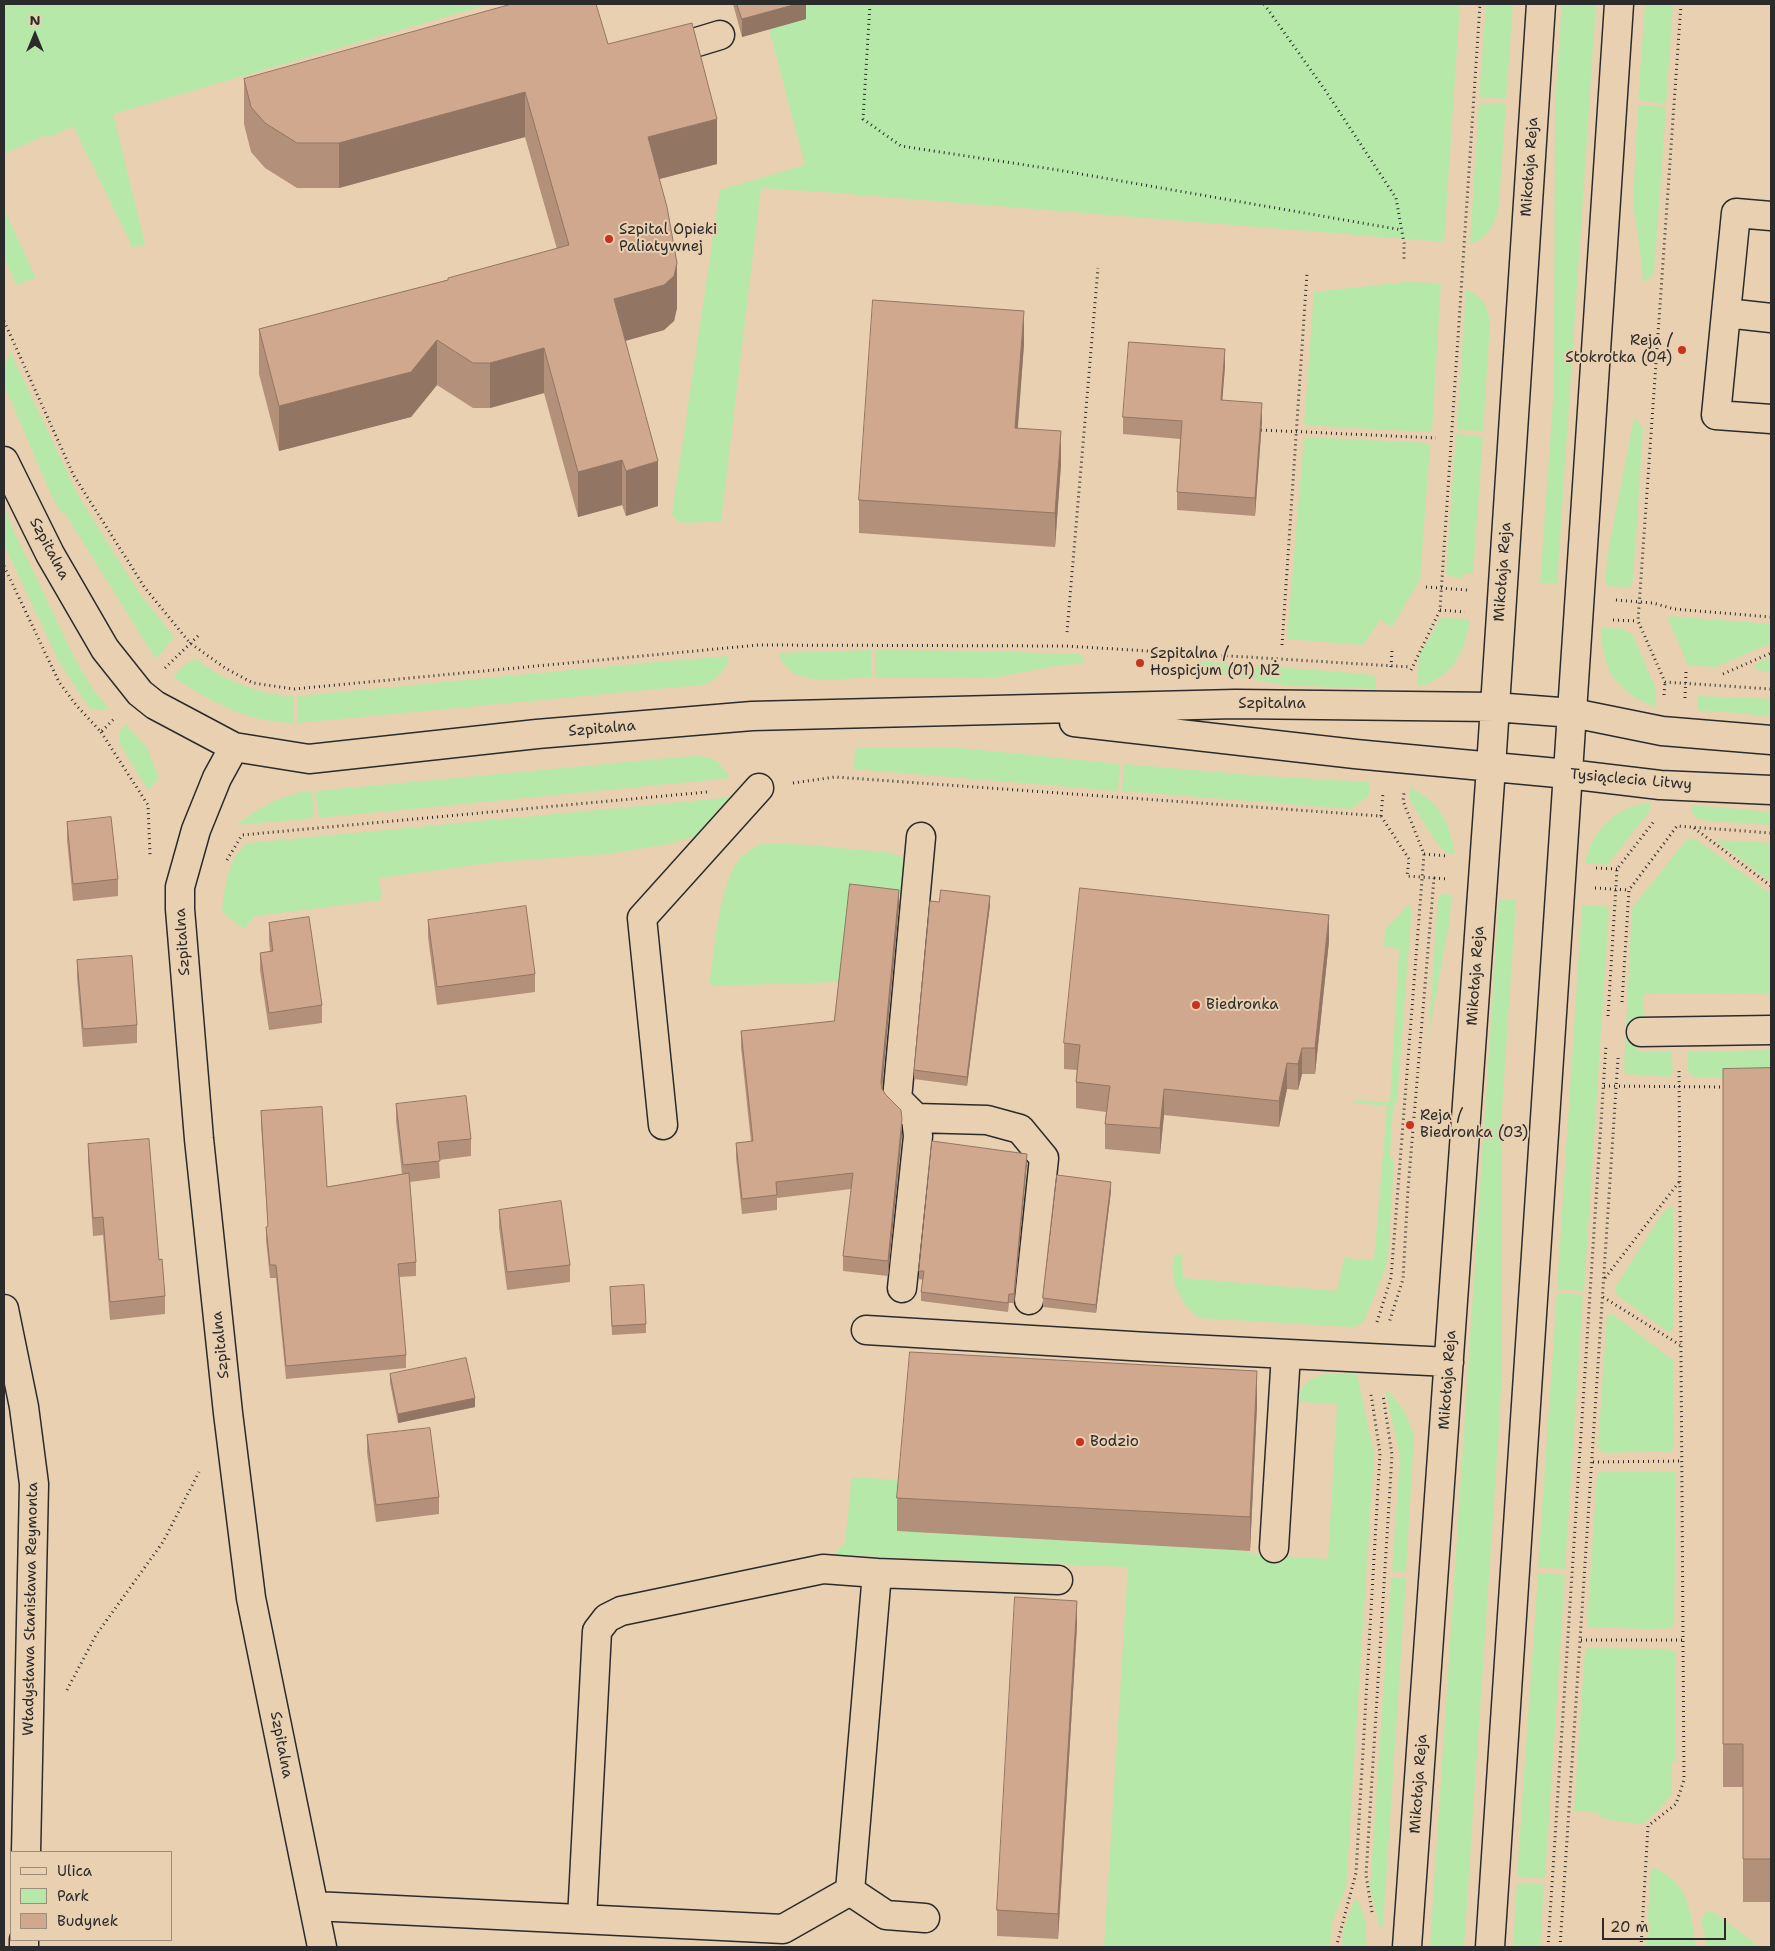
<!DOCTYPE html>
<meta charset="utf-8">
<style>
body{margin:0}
#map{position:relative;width:1775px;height:1951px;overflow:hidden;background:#e9d0b1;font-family:"Shantell Sans",sans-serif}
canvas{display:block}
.frame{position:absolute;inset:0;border:5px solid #2b2b2b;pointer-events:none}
.legend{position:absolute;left:10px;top:1851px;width:162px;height:90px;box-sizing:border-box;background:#e9d0b1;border:1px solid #9d8e7b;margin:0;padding:6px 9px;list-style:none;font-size:15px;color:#2b2b2b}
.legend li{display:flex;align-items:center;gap:10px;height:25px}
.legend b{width:25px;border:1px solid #9d8e7b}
.north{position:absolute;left:10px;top:10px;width:50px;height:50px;-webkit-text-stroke:4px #e9d0b1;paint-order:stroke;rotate:0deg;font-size:14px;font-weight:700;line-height:20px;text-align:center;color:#2b2b2b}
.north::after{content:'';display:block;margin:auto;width:18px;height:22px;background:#2b2b2b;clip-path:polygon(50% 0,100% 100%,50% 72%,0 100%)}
.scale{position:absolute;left:1602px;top:1918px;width:124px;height:22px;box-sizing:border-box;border:2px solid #2b2b2b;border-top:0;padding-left:6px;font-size:15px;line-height:18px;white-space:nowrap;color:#2b2b2b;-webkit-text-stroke:4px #e9d0b1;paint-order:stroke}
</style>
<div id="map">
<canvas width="1775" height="1951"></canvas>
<div class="frame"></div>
<ul class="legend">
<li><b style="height:6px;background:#e9d0b1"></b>Ulica</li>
<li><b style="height:14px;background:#b6e9a9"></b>Park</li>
<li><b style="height:14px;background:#d0a88e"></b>Budynek</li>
</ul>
<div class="north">N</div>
<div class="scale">20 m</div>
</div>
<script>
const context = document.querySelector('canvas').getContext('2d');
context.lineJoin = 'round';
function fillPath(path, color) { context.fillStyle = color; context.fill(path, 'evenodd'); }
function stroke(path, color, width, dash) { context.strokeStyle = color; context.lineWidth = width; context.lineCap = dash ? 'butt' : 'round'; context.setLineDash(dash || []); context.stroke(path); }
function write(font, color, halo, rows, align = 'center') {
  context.font = font + ' "Shantell Sans",sans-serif'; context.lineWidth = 4; context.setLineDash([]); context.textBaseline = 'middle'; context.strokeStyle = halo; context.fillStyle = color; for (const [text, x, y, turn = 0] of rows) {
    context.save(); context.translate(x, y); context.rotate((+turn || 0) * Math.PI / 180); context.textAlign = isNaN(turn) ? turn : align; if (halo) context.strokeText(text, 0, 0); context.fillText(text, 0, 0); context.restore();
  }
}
fillPath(new Path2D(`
 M 4,4 L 490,4 L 113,114 L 145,244 L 133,248 L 73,126 L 50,137 L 43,136 L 4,154 Z
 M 802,4 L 1460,4 L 1444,242 L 824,192 L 761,188 L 721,521 L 685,523 L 677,521 L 672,514 L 720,190 L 805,165 L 769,29 Z
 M 1486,4 L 1513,4 L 1506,99 L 1479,97 Z
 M 1562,4 L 1596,4 L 1557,583 L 1540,583 L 1554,386 L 1555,102 Z
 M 1645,4 L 1673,4 L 1666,104 L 1638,100 Z
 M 1479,103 L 1506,104 L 1499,203 C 1497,223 1489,237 1470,244 Z
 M 1638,105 L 1666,107 L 1654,275 L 1643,283 L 1642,266 L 1633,203 Z
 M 4,209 L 36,278 L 16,285 L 4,257 Z
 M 1405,282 L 1441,283 L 1432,430 L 1427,432 L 1304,425 L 1314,292 Z
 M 1466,289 C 1484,298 1487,304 1490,323 L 1483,431 L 1457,430 Z
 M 10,351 L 79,497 L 140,594 L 174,637 L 156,659 L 64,512 L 61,513 L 50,492 L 4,385 L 4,370 Z
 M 1634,417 L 1643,429 L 1633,581 L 1629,587 L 1605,586 L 1608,552 Z
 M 1456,434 L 1483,437 L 1473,574 L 1463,574 L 1463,578 L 1449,576 L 1446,573 Z
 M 1304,437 L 1428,443 L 1430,445 L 1420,579 L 1392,627 L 1380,620 L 1363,645 L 1287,639 Z
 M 4,506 L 11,525 L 75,659 L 93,689 L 108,707 L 103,710 L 90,709 L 58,660 L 4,544 Z
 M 1669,616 L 1771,624 L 1771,643 L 1716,667 L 1688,665 L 1668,619 Z
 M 1444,618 L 1470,619 C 1465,653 1452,678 1417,687 L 1419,656 L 1440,619 Z
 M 1601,627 L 1624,629 L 1633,636 L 1656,689 L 1656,707 C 1616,693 1601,668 1601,627 Z
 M 871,650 L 871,677 C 842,678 789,690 779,653 Z
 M 875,650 L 979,651 L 1079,654 L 1084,659 L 1084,663 L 1054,666 L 999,677 L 875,678 Z
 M 730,656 C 725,671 717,681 701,685 L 297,723 L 297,696 L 645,663 Z
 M 1771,657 L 1771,672 L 1756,670 L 1755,666 L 1757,663 Z
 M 196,659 C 224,681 258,694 293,696 L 293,723 C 245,721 213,703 173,677 L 184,665 Z
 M 1198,661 L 1366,674 L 1376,677 L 1376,689 L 1285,685 L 1195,670 L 1193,667 Z
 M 1698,696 L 1771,699 L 1771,716 L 1697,710 Z
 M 126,724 L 147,748 L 159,778 L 148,790 L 120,744 L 120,732 Z
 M 855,747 L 951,747 L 1120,764 L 1118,791 L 854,769 Z
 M 692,756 C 712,756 720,760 730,778 L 319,818 L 315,791 Z
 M 1124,764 L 1264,776 L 1370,782 L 1369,796 L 1350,809 L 1122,791 Z
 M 1410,788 C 1440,801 1450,824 1455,854 L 1446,854 L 1434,839 L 1413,805 L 1409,797 Z
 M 302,792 L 312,792 L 314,818 L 237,825 C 258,808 276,798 302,792 Z
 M 734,797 L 700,835 L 668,844 L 608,854 L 497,862 L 379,878 L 382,900 L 255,916 L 244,929 L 222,912 C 224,893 228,852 249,843 Z
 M 1651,802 L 1649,812 L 1607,865 L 1585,863 C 1592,829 1616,807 1651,802 Z
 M 1691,805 L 1771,812 L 1771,825 L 1698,820 L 1691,811 Z
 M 1688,838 L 1697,840 L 1771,894 L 1771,998 L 1770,995 L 1765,993 L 1643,994 L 1645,1022 L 1639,1024 L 1637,1052 L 1671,1051 L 1673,1072 L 1669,1077 L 1626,1074 L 1624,1068 L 1632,908 Z
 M 1715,840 L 1771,843 L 1771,882 Z
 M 763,843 L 811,845 L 892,853 L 900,856 L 904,861 L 900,902 L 840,982 L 709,986 C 714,955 719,885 738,861 C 744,852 754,848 763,843 Z
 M 1442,894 L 1452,895 L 1449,924 L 1428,1040 L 1438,898 Z
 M 1499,899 L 1516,900 L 1501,1125 L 1502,1355 L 1500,1413 L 1464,1947 L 1430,1947 Z
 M 1408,905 L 1412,906 L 1397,1100 L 1393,1108 L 1390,1155 L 1394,1162 L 1388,1255 L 1385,1270 L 1365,1318 L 1362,1323 L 1353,1327 L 1199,1318 C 1182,1305 1166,1277 1175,1255 L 1180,1253 L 1182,1255 L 1183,1278 L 1337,1291 L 1344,1258 L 1374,1260 L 1387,1106 L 1354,1103 L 1355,1100 L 1390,1102 L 1399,949 L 1384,947 L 1385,930 Z
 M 1583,905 L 1604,906 L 1609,910 L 1584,1291 L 1557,1289 L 1582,906 Z
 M 1771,1050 L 1771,1077 L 1697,1077 L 1692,1076 L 1688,1072 L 1688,1052 Z
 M 1670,1206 L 1673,1207 L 1674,1329 L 1668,1332 L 1617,1295 L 1615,1287 L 1662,1214 Z
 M 1557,1293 L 1583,1295 L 1565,1569 L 1538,1567 Z
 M 1612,1314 L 1673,1360 L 1674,1449 L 1672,1451 L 1604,1453 L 1598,1447 L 1607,1315 Z
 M 1330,1373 L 1357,1374 L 1374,1454 L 1346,1888 L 1332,1922 L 1330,1947 L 1104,1947 L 1128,1567 L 834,1555 L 845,1542 L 852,1477 L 902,1480 L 898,1531 L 1250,1551 L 1249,1554 L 1328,1559 L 1337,1404 L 1299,1402 C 1299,1383 1312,1377 1330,1373 Z
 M 1385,1389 C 1400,1402 1409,1417 1414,1436 L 1406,1572 L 1392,1571 L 1400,1456 Z
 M 1676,1471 L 1674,1628 L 1648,1629 L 1589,1627 L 1587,1624 L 1597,1475 L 1600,1472 Z
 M 1539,1573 L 1565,1575 L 1545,1878 L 1517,1877 L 1538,1574 Z
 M 1391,1577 L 1406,1578 L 1383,1927 L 1380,1928 L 1370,1888 Z
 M 1589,1648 L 1670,1649 L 1676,1653 L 1676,1762 L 1672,1762 L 1672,1794 L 1659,1809 L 1643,1824 C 1628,1823 1614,1821 1600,1817 L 1599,1813 L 1574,1811 L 1585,1650 Z
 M 1651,1868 C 1658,1868 1662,1872 1668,1876 C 1692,1894 1691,1920 1696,1947 L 1646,1947 Z
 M 1517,1883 L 1544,1884 L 1540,1947 L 1513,1947 Z
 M 1355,1899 L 1357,1899 C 1366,1915 1367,1930 1366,1947 L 1342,1947 L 1343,1930 Z
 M 1707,1911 L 1715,1913 L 1760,1947 L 1707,1947 L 1701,1920 Z`), '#b6e9a9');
const minor = new Path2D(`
 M 661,53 L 720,35
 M 1771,216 L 1736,213 L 1726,313 L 1771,318
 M 1726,313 L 1716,415 L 1771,419
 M 4,461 L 50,554 L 105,649 L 140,693 L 155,705 L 234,747 L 309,759 L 537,734 L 752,716 L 1235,704 L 1494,707 L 1573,713 L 1662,731 L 1771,740
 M 1074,722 L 1355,754 L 1568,774 L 1660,785 L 1771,790
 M 234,747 L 217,778 L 196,830 L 180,887 L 180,909 L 199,1139 L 228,1413 L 251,1598 L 322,1947
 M 1641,1032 L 1771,1030
 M 916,1118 L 987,1120 L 1020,1129 L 1044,1158 L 1029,1300
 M 663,1125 L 642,918 L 759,788
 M 902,1288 L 918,1136 L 916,1118 L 897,1099 L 921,837
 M 4,1309 L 24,1407 L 34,1484 L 26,1852
 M 866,1330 L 1148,1347 L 1449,1362
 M 1274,1548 L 1286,1354
 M 877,1573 L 1058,1580
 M 850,1891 L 886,1915 L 925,1918
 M 314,1906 L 783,1929 L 850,1891 L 877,1573 L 823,1569 L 621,1611 L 607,1618 L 597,1631 L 582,1919
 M 24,1947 L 24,1940
 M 1407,1947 L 1491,767 L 1541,4
 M 1490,1947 L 1619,4`);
stroke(minor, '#2b2b2b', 31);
stroke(new Path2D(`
 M 870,4 L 863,119 L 901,146 L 1058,170 L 1402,230
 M 1264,4 L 1325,90 L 1396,198 L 1404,243 L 1404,261
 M 1681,4 L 1638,621 L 1665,682 L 1771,689
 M 4,321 L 74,476 L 145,588 L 190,643 L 225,668 L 253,683 L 294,689 L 758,645 L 1066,646 L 1411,667
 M 1261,430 L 1436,438
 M 4,566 L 59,682 L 76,705 L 101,732 L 114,719
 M 1426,587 L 1467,590
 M 1616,600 L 1653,603 L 1674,609 L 1771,617
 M 1440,610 L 1465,612
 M 1613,620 L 1638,621
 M 1067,632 L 1098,268
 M 1282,645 L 1307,273
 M 1391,667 L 1392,650
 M 165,668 L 200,634
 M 1411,670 L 1440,610 L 1480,4
 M 1723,674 L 1771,653
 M 1664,695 L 1665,682
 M 1685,698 L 1686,672
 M 101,732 L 148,805 L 150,855
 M 793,783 L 835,777 L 1381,816 L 1409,859 L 1407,876 L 1434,878 L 1408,1189 L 1403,1279 L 1389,1323
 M 1381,816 L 1383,793
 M 1694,828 L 1771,886
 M 1424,854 L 1448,856
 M 227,860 L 242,835 L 707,792
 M 1596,868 L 1617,869
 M 1434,878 L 1449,879
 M 1595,888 L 1629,890
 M 1622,1002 L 1629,890 L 1677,826 L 1771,833
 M 1608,1016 L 1617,869 L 1655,820
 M 1604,1086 L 1726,1087
 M 1605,1278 L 1679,1182
 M 1603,1297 L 1680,1345
 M 1377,1322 L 1391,1278 L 1424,854 L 1403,801 L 1404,793
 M 1593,1462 L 1682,1461
 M 1581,1640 L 1683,1640
 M 67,1690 L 96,1635 L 163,1542 L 199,1472
 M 1372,1912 L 1366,1875 L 1392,1455 L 1383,1395
 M 1337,1947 L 1337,1944 L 1356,1873 L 1380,1453 L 1371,1394
 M 1548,1947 L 1606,1045
 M 1560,1947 L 1618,1058
 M 1641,1947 L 1648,1826 L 1676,1804 L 1684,1780 L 1679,1068`), '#2b2b2b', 3, [1, 4]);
stroke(minor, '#e9d0b1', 28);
fillPath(new Path2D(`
 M 733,4 L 806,4 L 806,19 L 742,37 Z
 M 608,44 L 717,164 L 659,179 L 677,308 L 674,321 L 664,330 L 625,341 L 658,506 L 626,516 L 622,505 L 578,517 L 544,393 L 490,408 L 473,408 L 437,385 L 411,417 L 279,451 L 259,374 L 259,329 L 448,280 L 557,249 L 525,137 L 339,188 L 297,188 L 265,168 L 251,152 L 244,124 L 244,79 Z
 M 1024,344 L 1018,428 L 1061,464 L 1055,547 L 859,533 L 859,500 Z
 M 1225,366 L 1222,400 L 1262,421 L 1255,516 L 1177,510 L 1177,492 L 1180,439 L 1123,434 L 1123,417 Z
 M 67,822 L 118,879 L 118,896 L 73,901 L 67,840 Z
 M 939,902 L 990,905 L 967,1086 L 914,1079 L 914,1070 Z
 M 899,906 L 882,1089 L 902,1134 L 888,1276 L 843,1271 L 843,1256 L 851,1189 L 777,1198 L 777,1210 L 742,1214 L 736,1158 L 736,1143 L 751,1142 L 741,1047 L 741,1031 L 834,1021 Z
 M 428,920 L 535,974 L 535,992 L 437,1005 L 428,937 Z
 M 269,923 L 322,1005 L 322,1023 L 269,1030 L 260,970 L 260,953 L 270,951 L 269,940 Z
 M 1329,941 L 1315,1074 L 1302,1074 L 1298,1090 L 1287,1089 L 1279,1127 L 1164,1115 L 1160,1154 L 1105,1149 L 1105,1124 L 1106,1112 L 1076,1108 L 1076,1082 L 1077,1070 L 1064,1069 L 1064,1043 Z
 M 77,960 L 137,1025 L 137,1043 L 83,1047 L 77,978 Z
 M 1771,1068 L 1771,1902 L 1743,1902 L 1743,1787 L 1723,1787 L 1723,1069 Z
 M 396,1104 L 471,1139 L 471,1156 L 439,1160 L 440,1178 L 410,1182 L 416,1262 L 416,1276 L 399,1277 L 406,1355 L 406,1368 L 286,1379 L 276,1278 L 270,1278 L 266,1240 L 266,1227 L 268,1226 L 261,1124 L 261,1111 L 327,1187 L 402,1174 L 396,1121 Z
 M 88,1144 L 159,1260 L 165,1296 L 165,1314 L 110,1320 L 103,1235 L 93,1236 L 88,1161 Z
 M 1027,1162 L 1014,1303 L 1009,1303 L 1008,1312 L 921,1301 L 921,1292 L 923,1280 L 919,1279 L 919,1271 Z
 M 1111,1191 L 1096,1313 L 1043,1307 L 1043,1298 Z
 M 499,1210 L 570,1265 L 570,1282 L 507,1290 L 499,1227 Z
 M 610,1287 L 646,1324 L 646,1333 L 612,1335 Z
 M 390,1374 L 475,1407 L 398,1423 L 390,1383 Z
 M 1257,1405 L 1250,1551 L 897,1531 L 897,1498 Z
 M 367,1435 L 439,1497 L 439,1514 L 376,1522 L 367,1453 Z
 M 1077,1626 L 1058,1939 L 997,1936 L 997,1910 Z`), '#b3907a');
fillPath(new Path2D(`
 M 797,4 L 806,4 L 806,19 L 742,37 L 742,19 Z
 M 525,92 L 525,137 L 339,188 L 339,143 Z
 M 717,119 L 717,164 L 648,182 L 648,137 Z
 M 677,263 L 677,308 L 674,321 L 664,330 L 614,344 L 614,299 Z
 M 1024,311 L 1024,344 L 1015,461 L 1015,428 Z
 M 437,340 L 437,385 L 411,417 L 279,451 L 279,406 Z
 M 544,348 L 544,393 L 490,408 L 490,363 Z
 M 1225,349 L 1225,366 L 1221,418 L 1221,400 Z
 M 1262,403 L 1262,421 L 1255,516 L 1255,498 Z
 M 1061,431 L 1061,464 L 1055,547 L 1055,513 Z
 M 622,460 L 622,505 L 578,517 L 578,472 Z
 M 658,461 L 658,506 L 626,516 L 626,471 Z
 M 899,890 L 899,906 L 881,1098 L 881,1082 Z
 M 990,896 L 990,905 L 967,1086 L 967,1077 Z
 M 1329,915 L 1329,941 L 1315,1074 L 1315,1048 Z
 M 1302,1048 L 1302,1074 L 1298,1090 L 1298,1064 Z
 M 1287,1063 L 1287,1089 L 1279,1127 L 1279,1101 Z
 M 1164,1089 L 1164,1115 L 1160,1154 L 1160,1128 Z
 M 902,1119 L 902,1134 L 888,1276 L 888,1261 Z
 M 1027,1154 L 1027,1162 L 1014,1303 L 1014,1294 Z
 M 1111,1182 L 1111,1191 L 1096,1313 L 1096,1305 Z
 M 1257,1371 L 1257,1405 L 1250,1551 L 1250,1517 Z
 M 475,1398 L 475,1407 L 398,1423 L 398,1414 Z
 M 1077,1601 L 1077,1626 L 1058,1939 L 1058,1914 Z`), '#927663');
const building = new Path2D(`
 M 512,4 L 596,4 L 608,44 L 692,23 L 717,119 L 648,137 L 667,207 L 677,263 L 674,276 L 664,285 L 614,299 L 658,461 L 626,471 L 622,460 L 578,472 L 544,348 L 490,363 L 473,363 L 437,340 L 411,372 L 279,406 L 259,329 L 448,280 L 448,278 L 569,245 L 525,92 L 339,143 L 297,143 L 265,123 L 251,107 L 244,79 Z
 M 737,4 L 797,4 L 742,19 Z
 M 873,300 L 1024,311 L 1015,428 L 1061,431 L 1055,513 L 859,500 Z
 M 1129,342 L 1225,349 L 1221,400 L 1262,403 L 1255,498 L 1177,492 L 1182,421 L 1123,417 Z
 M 111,817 L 118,879 L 73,884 L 67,822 Z
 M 850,884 L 899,890 L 881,1082 L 882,1089 L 886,1095 L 901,1110 L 902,1119 L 888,1261 L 843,1256 L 853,1173 L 776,1182 L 777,1195 L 742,1199 L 736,1143 L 753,1141 L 741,1031 L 834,1021 Z
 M 1080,888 L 1329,915 L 1315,1048 L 1302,1048 L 1298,1064 L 1287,1063 L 1279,1101 L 1164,1089 L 1160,1128 L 1105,1124 L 1110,1086 L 1076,1082 L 1080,1045 L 1064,1043 Z
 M 941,890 L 990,896 L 967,1077 L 914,1070 L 930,901 L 939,902 Z
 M 526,906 L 535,974 L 437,987 L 428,920 Z
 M 309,917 L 322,1005 L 269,1013 L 260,953 L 273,951 L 269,923 Z
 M 132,956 L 137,1025 L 83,1029 L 77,960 Z
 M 1771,1068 L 1771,1859 L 1743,1859 L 1743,1744 L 1723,1744 L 1723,1069 Z
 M 466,1096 L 471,1139 L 438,1142 L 440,1161 L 403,1165 L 396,1104 Z
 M 322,1107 L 327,1187 L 409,1173 L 416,1262 L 398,1264 L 406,1355 L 286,1366 L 276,1265 L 270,1265 L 266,1227 L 268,1226 L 261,1111 Z
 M 149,1139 L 159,1260 L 162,1259 L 165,1296 L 110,1302 L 103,1217 L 93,1218 L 88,1144 Z
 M 932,1141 L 1027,1154 L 1014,1294 L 1009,1294 L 1008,1303 L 921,1292 L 924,1271 L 919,1271 Z
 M 1057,1175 L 1111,1182 L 1096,1305 L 1043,1298 Z
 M 561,1201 L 570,1265 L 507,1272 L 499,1210 Z
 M 644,1285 L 646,1324 L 612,1326 L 610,1287 Z
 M 910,1352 L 1257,1371 L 1250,1517 L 897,1498 Z
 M 466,1358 L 475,1398 L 398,1414 L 390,1374 Z
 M 430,1428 L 439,1497 L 376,1505 L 367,1435 Z
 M 1015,1597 L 1077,1601 L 1058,1914 L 997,1910 Z`);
fillPath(building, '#d0a88e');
stroke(building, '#927663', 1);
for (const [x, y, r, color] of [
 [609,239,5,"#c8321e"],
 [1682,350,5,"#c8321e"],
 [1140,663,5,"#c8321e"],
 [1196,1005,5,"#c8321e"],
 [1410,1125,5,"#c8321e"],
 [1080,1442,5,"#c8321e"]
]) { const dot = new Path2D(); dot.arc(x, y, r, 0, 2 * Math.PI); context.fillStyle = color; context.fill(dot); stroke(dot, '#e9d0b1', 2); }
write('15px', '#2b2b2b', '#e9d0b1', [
 ["Mikołaja Reja",1530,167,-86],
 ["Szpitalna",49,549,62],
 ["Mikołaja Reja",1503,572,-86],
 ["Szpitalna",1272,704],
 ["Szpitalna",602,729,-5],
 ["Tysiąclecia Litwy",1631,780,5],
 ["Szpitalna",183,942,-94],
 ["Mikołaja Reja",1476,976,-86],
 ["Szpitalna",221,1345,-96],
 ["Mikołaja Reja",1448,1380,-86],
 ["Władysława Stanisława Reymonta",31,1609,-89],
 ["Szpitalna",281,1745,79],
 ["Mikołaja Reja",1419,1784,-86]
]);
write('15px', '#2b2b2b', '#e9d0b1', [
 ["Szpital Opieki",619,230],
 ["Paliatywnej",619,247],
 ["Reja /",1672,341,"right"],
 ["Stokrotka (04)",1672,358,"right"],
 ["Szpitalna /",1150,654],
 ["Hospicjum (01) NŻ",1150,671],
 ["Biedronka",1206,1005],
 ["Reja /",1420,1116],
 ["Biedronka (03)",1420,1133],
 ["Bodzio",1090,1442]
], 'left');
</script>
